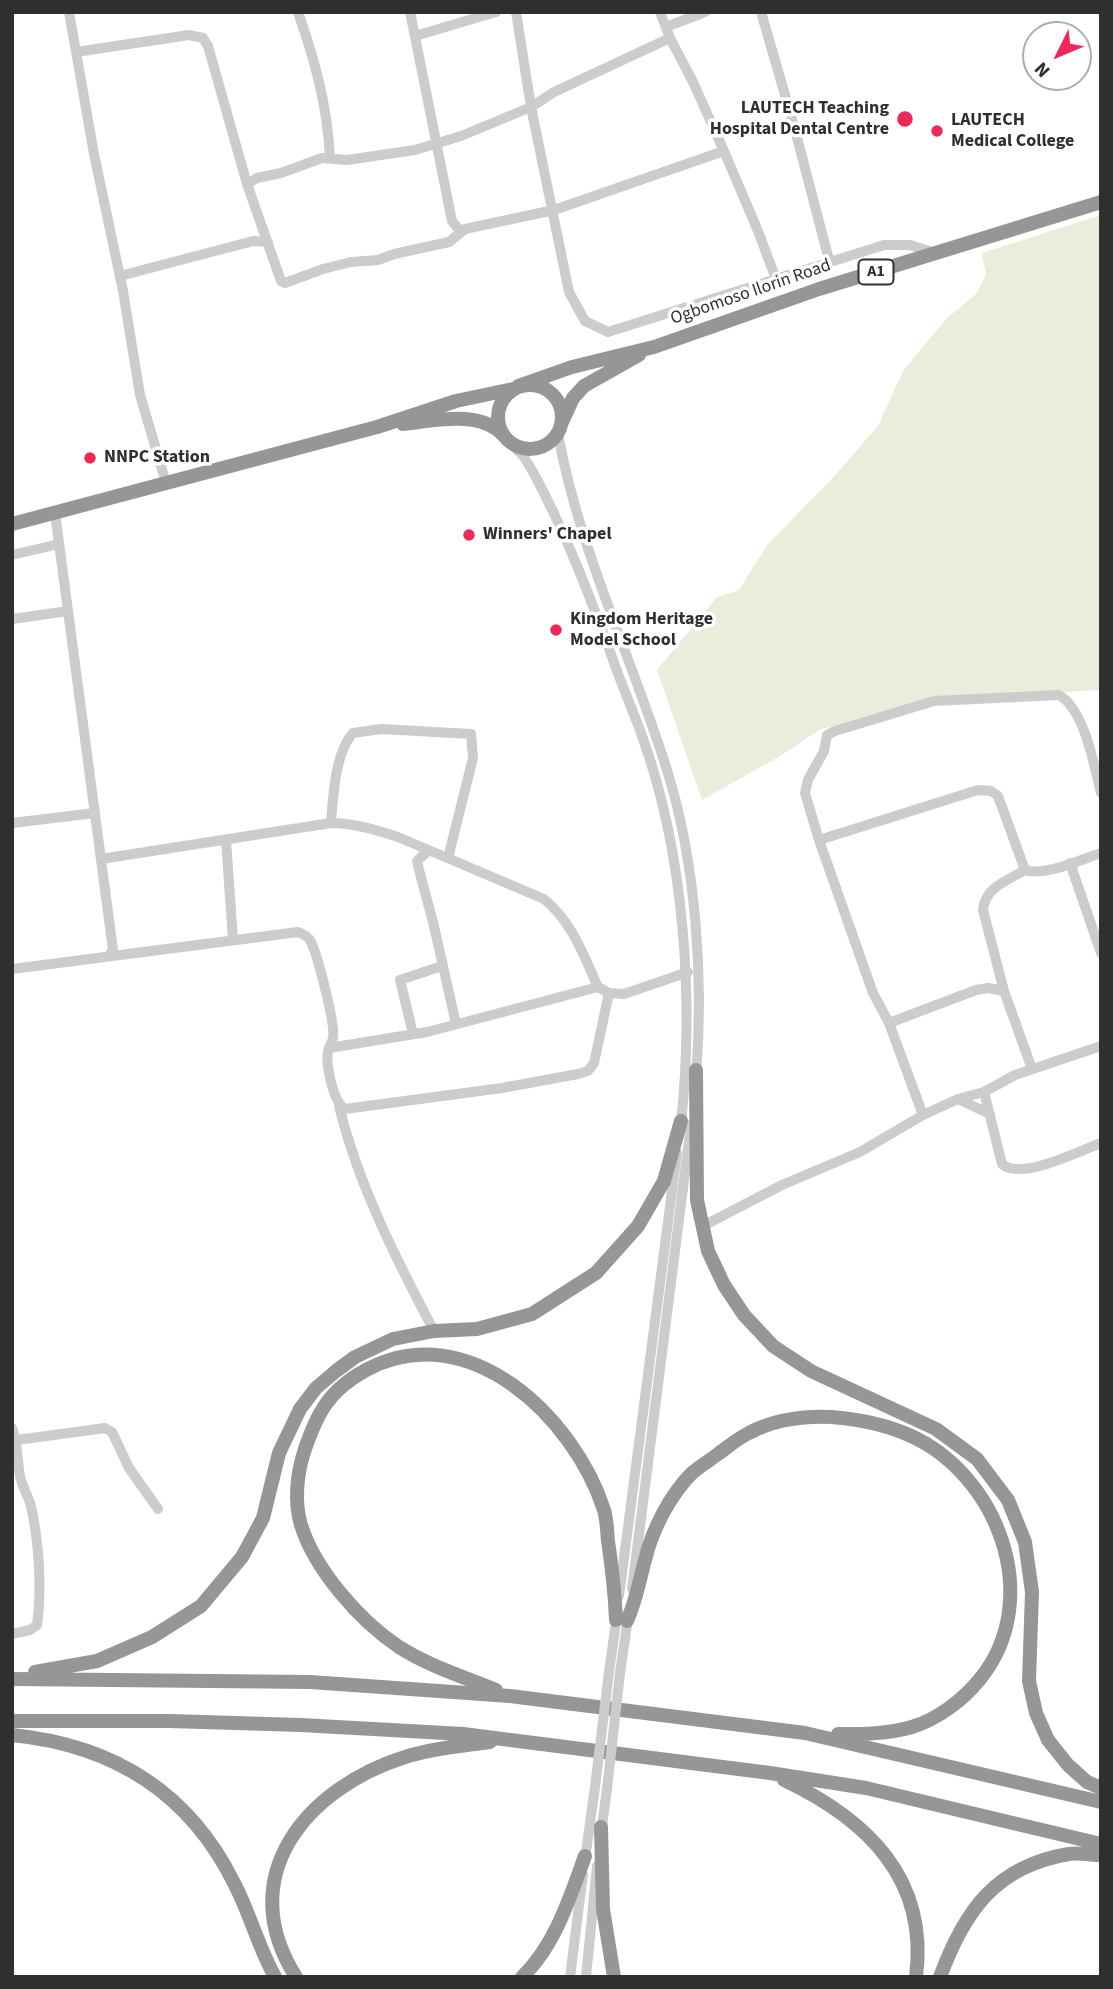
<!DOCTYPE html>
<style>
body{margin:0}
#map{position:relative;width:1113px;height:1989px;overflow:hidden;background:#fff;font-family:"Source Sans 3",sans-serif}
canvas{display:block}
.frame{position:absolute;inset:0;border:14px solid #2f2f2f;pointer-events:none}
.north{position:absolute;left:1022px;top:21px;width:70px;height:70px;box-sizing:border-box;background:#fff;border:2px solid #acacac;border-radius:50%;rotate:227deg;font-size:19px;font-weight:700;line-height:28px;text-align:center;color:#2f2f2f}
.north::after{content:'';display:block;margin:auto;width:24px;height:32px;background:#ec2a59;clip-path:polygon(50% 0,100% 100%,50% 72%,0 100%)}
</style>
<div id="map">
<canvas width="1113" height="1989"></canvas>
<div class="frame"></div>
<div class="north">N</div>
</div>
<script>
const context = document.querySelector('canvas').getContext('2d');
context.lineJoin = 'round';
function fillPath(path, color) { context.fillStyle = color; context.fill(path, 'evenodd'); }
function stroke(path, color, width, dash) { context.strokeStyle = color; context.lineWidth = width; context.lineCap = dash ? 'butt' : 'round'; context.setLineDash(dash || []); context.stroke(path); }
function write(font, color, halo, rows, align = 'center') {
  context.font = font + ' "Source Sans 3",sans-serif'; context.lineWidth = 7; context.setLineDash([]); context.textBaseline = 'middle'; context.strokeStyle = halo; context.fillStyle = color; for (const [text, x, y, turn = 0] of rows) {
    context.save(); context.translate(x, y); context.rotate((+turn || 0) * Math.PI / 180); context.textAlign = isNaN(turn) ? turn : align; if (halo) context.strokeText(text, 0, 0); context.fillText(text, 0, 0); context.restore();
  }
}
fillPath(new Path2D(`
 M 1101,215 L 1101,690 L 969,697 L 821,729 L 780,756 L 702,800 L 657,670 L 717,597 L 739,590 L 768,544 L 830,481 L 878,426 L 903,371 L 946,319 L 976,294 L 986,275 L 982,253 Z`), '#e8eddc');
stroke(new Path2D(`
 M 69,12 L 94,154 L 123,291 L 140,395 L 166,483
 M 298,12 C 315,61 327,104 330,157
 M 410,12 L 452,221 L 461,232
 M 516,12 L 531,107 L 569,292 L 585,321 L 608,332 L 884,245 L 910,245 L 935,253
 M 660,12 L 670,38 L 693,82 L 724,151 L 758,231 L 776,279
 M 761,12 L 794,126 L 829,260
 M 666,27 L 705,12
 M 415,36 L 496,12
 M 76,52 L 189,35 L 203,38 L 208,46 L 247,184 L 281,281 L 285,283 L 323,269 L 351,262 L 378,260 L 394,254 L 449,242 L 465,229 L 554,210 L 724,151
 M 247,184 L 257,178 L 281,173 L 322,158 L 347,160 L 415,150 L 461,136 L 531,107 L 554,92 L 670,38
 M 120,276 L 253,241 L 268,242
 M 558,434 C 579,550 632,658 667,770 C 696,862 704,980 696,1075
 M 510,442 L 524,457 L 533,472 C 565,531 589,594 612,657 C 621,684 633,710 642,736 C 685,855 694,1000 681,1124
 M 55,513 L 113,950 L 109,955
 M 12,555 L 59,544
 M 12,619 L 68,611
 M 12,823 L 95,813
 M 331,823 C 333,797 335,753 353,733 L 381,729 L 471,734 L 473,758 L 448,858
 M 226,840 L 233,940
 M 819,840 L 978,790 L 991,791 L 998,796 L 1025,870
 M 429,850 L 417,861 L 419,870 L 434,926 L 456,1024
 M 101,859 L 331,823 C 354,823 376,830 398,837 L 544,899 C 572,922 583,954 598,987
 M 1070,863 L 1101,953
 M 12,969 L 298,932 C 304,934 308,936 311,942 C 317,954 336,1025 333,1038 C 333,1041 330,1044 329,1048 L 427,1032 L 598,987 L 609,993 L 624,994 L 688,972
 M 889,1023 L 976,990 L 988,988 L 1004,991
 M 413,1034 L 400,980 L 442,966
 M 329,1048 C 324,1061 333,1102 345,1109 L 502,1088 L 578,1074 L 588,1071 L 594,1063 L 609,993
 M 1032,1069 L 1004,991 L 983,910 C 985,887 1007,881 1025,870 C 1044,877 1082,859 1101,853
 M 984,1092 L 1002,1164 C 1021,1181 1079,1151 1101,1143
 M 958,1099 L 990,1114
 M 339,1106 C 358,1184 396,1259 434,1331
 M 923,1115 L 889,1023 L 873,993 L 819,840 L 805,793 L 808,780 L 824,751 L 827,735 L 835,731 L 934,701 L 1059,695 C 1085,710 1094,766 1101,793
 M 701,1227 L 782,1185 L 860,1152 L 923,1115 L 958,1099 L 984,1092 L 1015,1075 L 1101,1046
 M 12,1428 C 18,1444 17,1459 20,1476 C 22,1486 28,1496 31,1506 C 39,1542 42,1589 37,1625 L 30,1630 L 12,1634
 M 17,1440 L 105,1428 L 112,1432 L 129,1468 L 158,1509
 M 632,1589 L 691,1125
 M 619,1596 L 677,1153
 M 609,1672 L 617,1615
 M 620,1673 L 628,1618
 M 601,1834 L 607,1789
 M 585,1859 L 595,1787
 M 570,1977 L 583,1874
 M 586,1977 L 597,1866`), '#ccc', 10);
stroke(new Path2D(`
 M498 417a32 32 0 1 1 64 0a32 32 0 1 1-64 0Z
 M 518,386 L 572,367 L 654,347 L 819,289 L 1101,202
 M 562,422 L 573,398 L 584,386 L 639,355
 M 403,424 C 433,421 481,409 504,436
 M 12,524 L 377,427 L 456,401 L 513,389
 M 696,1070 L 697,1200 L 708,1251 L 724,1285 L 744,1315 L 773,1346 L 811,1371 L 936,1429 L 977,1459 L 1008,1500 L 1025,1542 L 1032,1592 L 1029,1681 L 1036,1713 L 1048,1740 L 1068,1765 L 1087,1782 L 1101,1788
 M 627,1621 C 636,1601 639,1582 645,1560 C 652,1530 670,1495 692,1473 C 700,1466 710,1460 718,1454 C 728,1447 738,1438 749,1433 C 773,1420 804,1416 831,1417 C 858,1419 884,1424 909,1435 C 998,1474 1045,1599 980,1679 C 963,1700 938,1719 912,1727 C 888,1734 863,1734 838,1734
 M 35,1672 L 97,1661 L 152,1637 L 201,1606 L 242,1557 L 263,1518 L 279,1453 L 300,1409 L 316,1388 L 336,1371 L 355,1357 L 393,1339 L 434,1331 L 477,1329 L 532,1314 L 596,1273 L 638,1226 L 664,1181 L 681,1121
 M 12,1679 L 310,1682 L 510,1696 L 805,1733 L 1101,1802
 M 496,1690 C 464,1677 429,1666 399,1647 C 360,1621 315,1570 301,1525 C 294,1502 297,1474 304,1452 C 317,1413 329,1390 366,1370 C 468,1315 574,1417 604,1510 C 607,1520 607,1531 608,1541 C 612,1568 615,1594 616,1620
 M 12,1721 L 169,1721 L 301,1725 L 463,1734 L 770,1773 L 866,1788 L 1101,1844
 M 12,1735 C 112,1745 189,1792 234,1883 C 250,1913 258,1947 275,1977
 M 784,1780 C 866,1819 929,1878 916,1977
 M 601,1827 L 603,1909 L 614,1977
 M 296,1977 C 232,1876 307,1788 405,1757 C 433,1748 462,1746 490,1742
 M 522,1977 C 555,1946 570,1897 585,1856
 M 940,1977 C 964,1912 995,1866 1069,1854 C 1078,1852 1091,1855 1101,1855`), '#969696', 14);
stroke(new Path2D(`
 M 595,1787 L 609,1672
 M 607,1789 L 620,1673`), '#ccc', 10);
for (const [x, y, r, color] of [
 [905,119,9,"#ec2a59"],
 [937,131,7,"#ec2a59"],
 [90,458,7,"#ec2a59"],
 [469,535,7,"#ec2a59"],
 [556,630,7,"#ec2a59"]
]) { const dot = new Path2D(); dot.arc(x, y, r, 0, 2 * Math.PI); context.fillStyle = color; context.fill(dot); stroke(dot, '#fff', 2.5); }
for (const [x, y, w] of [
 [876,272,35]
]) { const box = new Path2D(); box.roundRect(x - w / 2, y - 12.5, w, 25, 5); context.fillStyle = '#fff'; context.fill(box); stroke(box, '#2f2f2f', 2); }
write('bold 16px', '#2f2f2f', null, [
 ["A1",876,272]
]);
write('bold 18px', '#2f2f2f', '#fff', [
 ["LAUTECH Teaching",889,109,"right"],
 ["Hospital Dental Centre",889,130,"right"],
 ["LAUTECH",951,121],
 ["Medical College",951,142],
 ["NNPC Station",104,458],
 ["Winners' Chapel",483,535],
 ["Kingdom Heritage",570,620],
 ["Model School",570,641]
], 'left');
write('18px', '#2f2f2f', '#fff', [
 ["Ogbomoso Ilorin Road",751,293,-19]
]);
</script>
